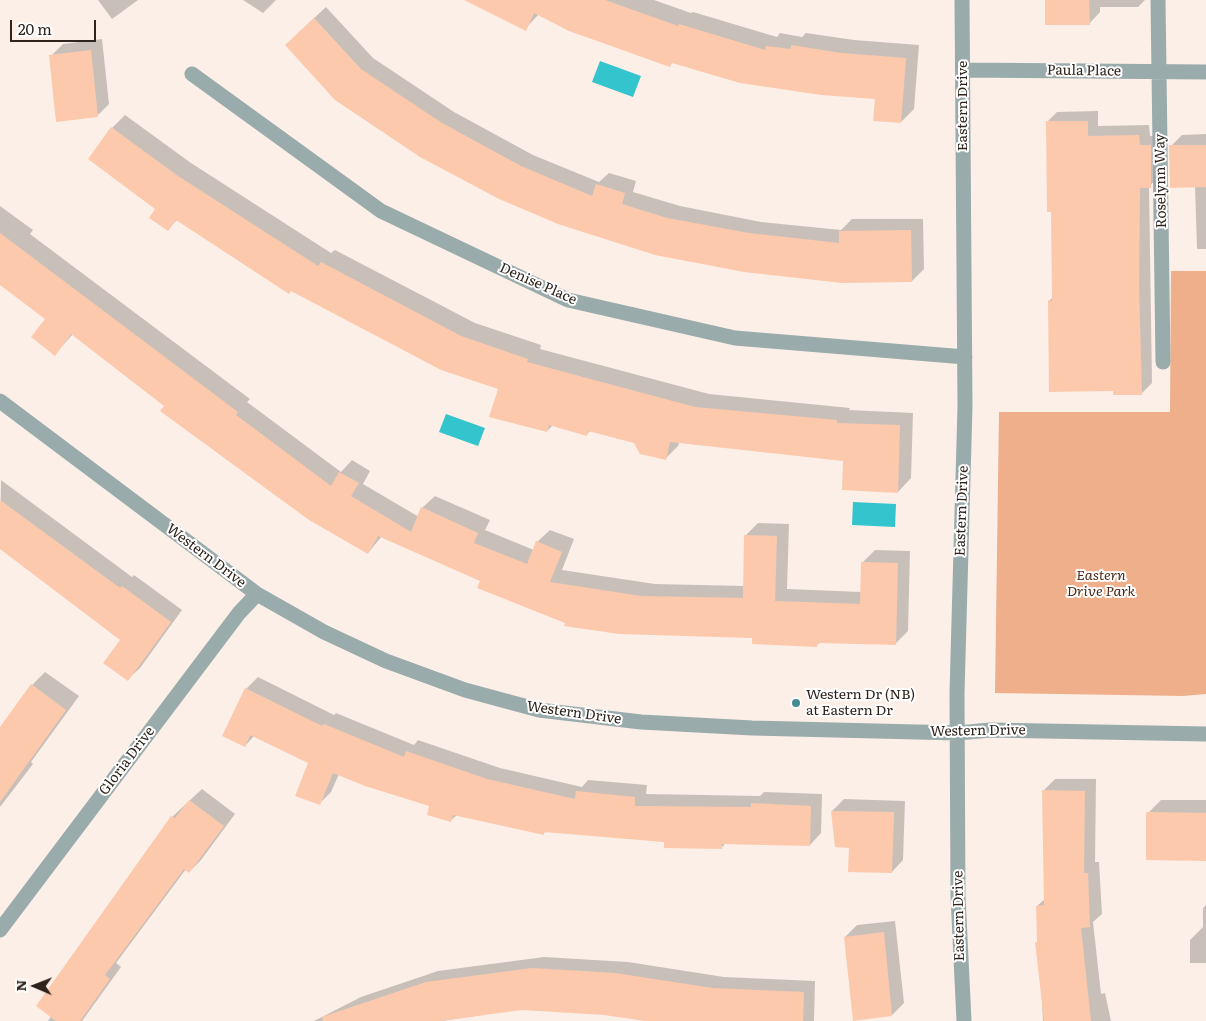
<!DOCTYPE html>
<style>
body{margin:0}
#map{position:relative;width:1206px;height:1021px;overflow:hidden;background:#fcefe8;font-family:Literata,serif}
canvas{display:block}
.north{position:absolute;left:10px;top:961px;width:50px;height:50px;-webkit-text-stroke:4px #fff;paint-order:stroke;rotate:271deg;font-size:14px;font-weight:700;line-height:20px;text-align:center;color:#2f241d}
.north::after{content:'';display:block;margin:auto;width:18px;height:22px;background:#2f241d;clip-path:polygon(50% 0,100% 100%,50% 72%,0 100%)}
.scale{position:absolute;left:10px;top:20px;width:86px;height:22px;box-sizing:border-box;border:2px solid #2f241d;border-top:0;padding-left:6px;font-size:15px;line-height:18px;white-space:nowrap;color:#2f241d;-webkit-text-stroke:4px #fff;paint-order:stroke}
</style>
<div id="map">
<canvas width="1206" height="1021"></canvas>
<div class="north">N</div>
<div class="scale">20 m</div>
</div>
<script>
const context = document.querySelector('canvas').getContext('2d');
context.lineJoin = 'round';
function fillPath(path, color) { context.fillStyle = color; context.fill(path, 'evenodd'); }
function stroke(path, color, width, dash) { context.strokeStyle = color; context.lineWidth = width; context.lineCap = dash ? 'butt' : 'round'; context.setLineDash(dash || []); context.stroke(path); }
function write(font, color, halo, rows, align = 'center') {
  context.font = font + ' Literata,serif'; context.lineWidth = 4; context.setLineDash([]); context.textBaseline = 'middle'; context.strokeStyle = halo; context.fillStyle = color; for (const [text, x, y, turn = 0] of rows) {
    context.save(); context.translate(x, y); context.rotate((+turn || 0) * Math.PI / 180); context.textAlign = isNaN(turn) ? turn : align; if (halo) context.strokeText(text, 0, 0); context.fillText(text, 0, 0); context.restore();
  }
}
fillPath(new Path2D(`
 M 1171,271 L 1206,271 L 1206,694 L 1183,696 L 995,693 L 999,412 L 1170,412 Z`), '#eeaf8a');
fillPath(new Path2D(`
 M 600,61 L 641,76 L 633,97 L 592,82 Z
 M 446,414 L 485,428 L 478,446 L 439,432 Z
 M 853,502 L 896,504 L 895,527 L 852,525 Z`), '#33c4cd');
fillPath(new Path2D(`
 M 98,0 L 138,0 L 112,19 Z
 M 243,0 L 276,0 L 263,13 Z
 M 502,0 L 654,0 L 691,13 L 693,12 L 777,37 L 780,33 L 802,37 L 806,33 L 854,40 L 919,45 L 914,109 L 901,122 L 876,98 L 674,62 L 670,65 L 539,14 L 525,29 Z
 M 1046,0 L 1145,0 L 1138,7 L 1100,7 L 1100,12 L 1089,24 Z
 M 326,7 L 373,58 L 454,112 L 533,155 L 599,182 L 609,173 L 636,181 L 633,192 L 680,206 L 761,222 L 841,230 L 852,219 L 923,219 L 924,269 L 912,281 L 558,223 L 298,33 Z
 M 102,39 L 109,104 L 97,116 L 51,56 L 63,44 Z
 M 1098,111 L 1098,126 L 1149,125 L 1150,136 L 1160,136 L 1161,176 L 1149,186 L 1152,383 L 1141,394 L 1114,390 L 1049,301 L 1053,297 L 1052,211 L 1047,122 L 1057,112 Z
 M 125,115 L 191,163 L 331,253 L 335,250 L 475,323 L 541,345 L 540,349 L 709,394 L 850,408 L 849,410 L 913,413 L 911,478 L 898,492 L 845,460 L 680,441 L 678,446 L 665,459 L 635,442 L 591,430 L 587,434 L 553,425 L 547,431 L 500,389 L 178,219 L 168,229 L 112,128 Z
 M 1206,134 L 1206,249 L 1197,249 L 1195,186 L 1171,146 L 1182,135 Z
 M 0,206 L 33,230 L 30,234 L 250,399 L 247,402 L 341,472 L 352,460 L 370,471 L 363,484 L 419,517 L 422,508 L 435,496 L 490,520 L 485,530 L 534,550 L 537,542 L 550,530 L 574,539 L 562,570 L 655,584 L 744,586 L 745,536 L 758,523 L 789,524 L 787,589 L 862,592 L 862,563 L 875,550 L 910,551 L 908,631 L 895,644 L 820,642 L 816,646 L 753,637 L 566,622 L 482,580 L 382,536 L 368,553 L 165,406 L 73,334 L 55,354 L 46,319 L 0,283 Z
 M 1,480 L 132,577 L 134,575 L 182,610 L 140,668 L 128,679 L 121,639 L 0,548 Z
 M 45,672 L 79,696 L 31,762 L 33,764 L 0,807 L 0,732 L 32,685 Z
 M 258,677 L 334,715 L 336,713 L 414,745 L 418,740 L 500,768 L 582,787 L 588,780 L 647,785 L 646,794 L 760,796 L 764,792 L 822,794 L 821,833 L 810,845 L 727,842 L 722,847 L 546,831 L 543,834 L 457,815 L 450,821 L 431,806 L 339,774 L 331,792 L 319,804 L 309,762 L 254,736 L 245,746 L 246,689 Z
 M 1055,779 L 1096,779 L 1095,862 L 1099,862 L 1102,914 L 1093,922 L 1101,994 L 1105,993 L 1111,1021 L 1043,1021 L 1037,906 L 1046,898 L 1043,791 Z
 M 202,789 L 235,814 L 201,860 L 189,872 L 186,869 L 116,963 L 121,967 L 82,1021 L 48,1021 L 172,817 Z
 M 844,799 L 905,801 L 903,860 L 892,872 L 851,847 L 836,846 L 832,811 Z
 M 1161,800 L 1206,800 L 1206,860 L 1148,813 Z
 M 1206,905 L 1206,963 L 1190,963 L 1190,940 L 1203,927 L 1203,908 Z
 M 895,921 L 904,1003 L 892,1015 L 845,937 L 857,925 Z
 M 544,957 L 628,962 L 724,977 L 815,981 L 814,1021 L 654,1021 L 604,1014 L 522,1009 L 442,1021 L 314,1021 L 361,997 L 438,971 Z`), '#0003');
fillPath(new Path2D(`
 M 464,0 L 605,0 L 678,26 L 679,24 L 765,50 L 766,46 L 791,49 L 791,45 L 841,53 L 906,58 L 901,123 L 873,121 L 875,99 L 821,95 L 740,83 L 672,63 L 670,67 L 569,31 L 534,13 L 526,31 Z
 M 1045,0 L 1089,0 L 1090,25 L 1045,25 Z
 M 314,18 L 361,69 L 442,123 L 521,166 L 592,196 L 596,184 L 625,193 L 622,204 L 667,218 L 749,233 L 839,243 L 839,231 L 911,230 L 912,282 L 842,283 L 744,272 L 655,255 L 558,224 L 499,199 L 420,157 L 335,100 L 285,45 Z
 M 91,50 L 98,117 L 56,122 L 49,55 Z
 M 1046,121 L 1088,121 L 1088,136 L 1139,135 L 1140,145 L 1151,145 L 1151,188 L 1140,188 L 1139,286 L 1142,395 L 1113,395 L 1113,391 L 1049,392 L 1048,300 L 1052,301 L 1051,212 L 1047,212 Z
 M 111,127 L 178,176 L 318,266 L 321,262 L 461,336 L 528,359 L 527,362 L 695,407 L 837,420 L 837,423 L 900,425 L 898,493 L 842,490 L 843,461 L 670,442 L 666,460 L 640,454 L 634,443 L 588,431 L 587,436 L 549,425 L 547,432 L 489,417 L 498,389 L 441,370 L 291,291 L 289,294 L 176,220 L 168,231 L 149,218 L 155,209 L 88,159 Z
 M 1169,145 L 1206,145 L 1206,187 L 1170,188 Z
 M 0,233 L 238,412 L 236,415 L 331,486 L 339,472 L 359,483 L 351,496 L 411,532 L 421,507 L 478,533 L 474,543 L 527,564 L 536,541 L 562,552 L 550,582 L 641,596 L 743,598 L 744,535 L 777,536 L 775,601 L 860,604 L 861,562 L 898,563 L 896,645 L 817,643 L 817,647 L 752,644 L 752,638 L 619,634 L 564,626 L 565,623 L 477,588 L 480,581 L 378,536 L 368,554 L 309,520 L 160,411 L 164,406 L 71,334 L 55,356 L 31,337 L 45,319 L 0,285 Z
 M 0,500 L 120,588 L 122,586 L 171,622 L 128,681 L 103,663 L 120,640 L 0,549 Z
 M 31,684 L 66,710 L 0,802 L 0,727 Z
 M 245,688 L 322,726 L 324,724 L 404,757 L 406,751 L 487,779 L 575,799 L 576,791 L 635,797 L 635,806 L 751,807 L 751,803 L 811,806 L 810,846 L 722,844 L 722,849 L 664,848 L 664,842 L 544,832 L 544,835 L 453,815 L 451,822 L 427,815 L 429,806 L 365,786 L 333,773 L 320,805 L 295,796 L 308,763 L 250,735 L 245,747 L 222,736 Z
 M 1042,790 L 1085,791 L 1084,873 L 1088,873 L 1090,927 L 1081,928 L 1091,1021 L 1044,1021 L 1035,942 L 1037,942 L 1036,906 L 1044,905 Z
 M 189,800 L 224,826 L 189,873 L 184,869 L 105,975 L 110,979 L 80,1021 L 56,1021 L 36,1006 L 171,816 L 175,818 Z
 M 831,811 L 894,812 L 892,873 L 848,872 L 849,848 L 835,847 Z
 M 1146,812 L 1206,813 L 1206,861 L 1146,860 Z
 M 884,932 L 892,1016 L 853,1021 L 844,937 Z
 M 532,968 L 615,973 L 712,988 L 804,992 L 803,1021 L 645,1021 L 604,1015 L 522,1010 L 440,1021 L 323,1021 L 322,1017 L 426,982 Z`), '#fcc9ac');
stroke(new Path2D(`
 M 962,0 L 965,406 L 957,693 L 958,896 L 964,1021
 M 1158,0 L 1163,362
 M 963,70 L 1206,72
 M 192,74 L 381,211 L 568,300 L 735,338 L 965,357
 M 0,401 L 257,594 L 324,632 L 386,661 L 465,690 L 539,710 L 641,722 L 752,728 L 958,733 L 990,730 L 1206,734
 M 0,930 L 239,613 L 257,594`), '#9aabac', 15);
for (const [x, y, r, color] of [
 [796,703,5,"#448c91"]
]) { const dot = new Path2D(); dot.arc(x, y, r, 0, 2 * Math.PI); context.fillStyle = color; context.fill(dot); stroke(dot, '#fff', 2); }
write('14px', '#2f241d', '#fff', [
 ["Paula Place",1084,71,1],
 ["Eastern Drive",963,106,-90],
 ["Roselynn Way",1161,181,-91],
 ["Denise Place",538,284,24],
 ["Eastern Drive",962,511,-88],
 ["Western Drive",206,556,37],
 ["Western Drive",574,713,8],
 ["Western Drive",978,731,-1],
 ["Gloria Drive",127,761,-53],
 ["Eastern Drive",959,916,-91]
]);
write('italic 14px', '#4b2a16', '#fff', [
 ["Eastern",1101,576],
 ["Drive Park",1101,592]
]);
write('14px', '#2f241d', '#fff', [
 ["Western Dr (NB)",806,695],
 ["at Eastern Dr",806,711]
], 'left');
</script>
